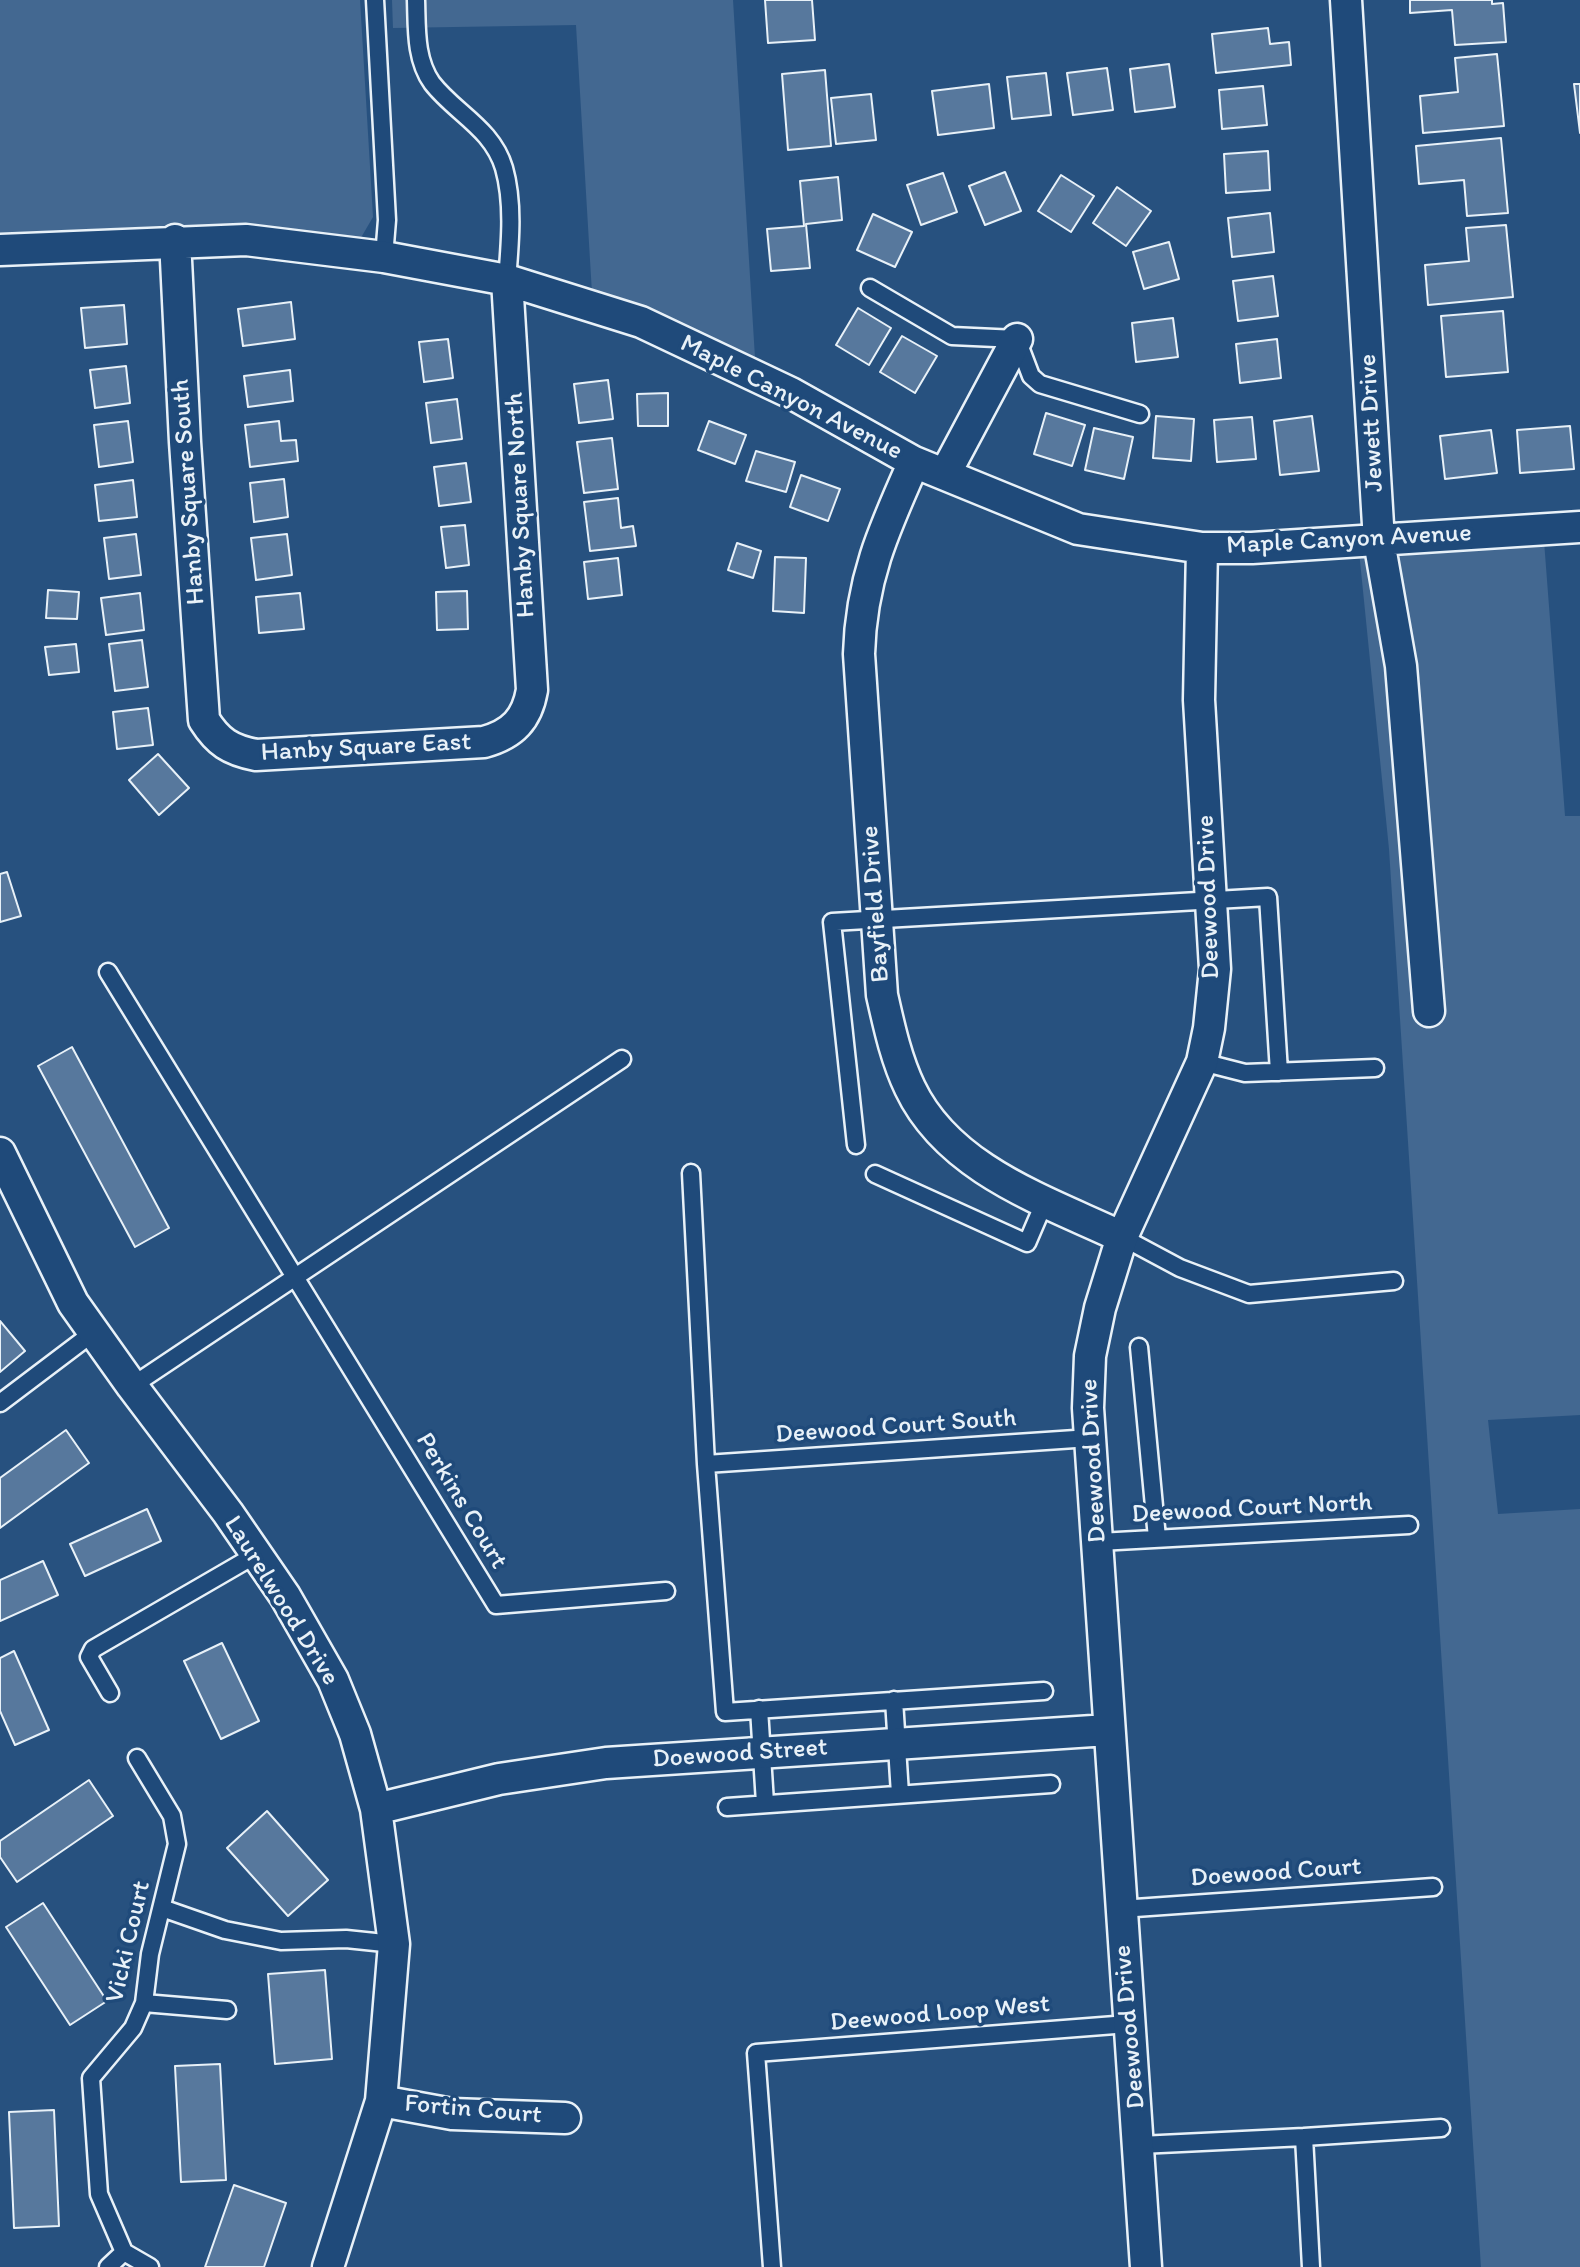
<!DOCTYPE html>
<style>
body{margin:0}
canvas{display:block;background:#27517f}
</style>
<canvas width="1580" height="2267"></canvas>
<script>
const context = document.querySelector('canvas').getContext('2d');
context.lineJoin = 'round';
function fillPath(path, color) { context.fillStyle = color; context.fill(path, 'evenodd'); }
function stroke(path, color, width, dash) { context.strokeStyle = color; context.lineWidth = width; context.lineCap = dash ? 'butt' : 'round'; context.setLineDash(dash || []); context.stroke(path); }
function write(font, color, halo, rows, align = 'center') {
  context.font = font + ' Itim,sans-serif'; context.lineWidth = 7; context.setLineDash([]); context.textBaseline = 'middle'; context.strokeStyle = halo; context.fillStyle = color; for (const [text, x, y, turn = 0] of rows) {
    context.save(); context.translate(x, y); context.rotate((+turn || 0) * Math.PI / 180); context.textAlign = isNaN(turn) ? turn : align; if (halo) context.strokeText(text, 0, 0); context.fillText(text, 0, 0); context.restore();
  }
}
fillPath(new Path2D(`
 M 0,0 L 360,0 L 373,217 L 359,241 L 185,225 L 0,233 Z
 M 392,0 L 733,0 L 755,358 L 592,293 L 576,25 L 393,28 Z
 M 1544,541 L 1565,816 L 1580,816 L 1580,1415 L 1488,1420 L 1498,1514 L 1580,1509 L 1580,2267 L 1481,2267 L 1389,849 L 1359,551 Z`), '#436891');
const building = new Path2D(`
 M 765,0 L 812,0 L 815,40 L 768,43 Z
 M 1410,0 L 1492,0 L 1492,4 L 1503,3 L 1506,42 L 1455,45 L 1452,10 L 1410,13 Z
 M 1268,28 L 1270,44 L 1289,42 L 1291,65 L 1216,73 L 1212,34 Z
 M 1497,54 L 1504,126 L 1423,133 L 1420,96 L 1458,92 L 1455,58 Z
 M 1169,64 L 1175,107 L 1135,112 L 1130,69 Z
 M 1107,68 L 1113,110 L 1073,115 L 1067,73 Z
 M 825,70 L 831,146 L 788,150 L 782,74 Z
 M 1046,73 L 1051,115 L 1012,119 L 1007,77 Z
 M 989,84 L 994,128 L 938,135 L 932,91 Z
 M 1574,84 L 1580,84 L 1580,133 Z
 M 1263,86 L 1267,125 L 1222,129 L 1219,90 Z
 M 871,94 L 876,140 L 836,144 L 831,98 Z
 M 1501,138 L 1508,213 L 1467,216 L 1464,180 L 1419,184 L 1416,146 Z
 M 1268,151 L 1270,190 L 1226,193 L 1224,154 Z
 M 1005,172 L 1021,211 L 985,225 L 969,186 Z
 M 943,173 L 957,212 L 921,225 L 907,185 Z
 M 1061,175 L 1094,196 L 1071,232 L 1038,211 Z
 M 838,177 L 842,220 L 806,224 L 810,268 L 771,271 L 767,229 L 804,226 L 800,181 Z
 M 1117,187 L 1151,211 L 1126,246 L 1093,223 Z
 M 1270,213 L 1274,252 L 1232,257 L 1228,218 Z
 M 873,214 L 912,232 L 895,267 L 857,250 Z
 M 1506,225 L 1513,297 L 1428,305 L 1425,265 L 1469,261 L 1466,228 Z
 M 1169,242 L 1179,279 L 1144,289 L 1133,252 Z
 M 1273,276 L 1278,316 L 1238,321 L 1233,281 Z
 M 291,302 L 295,339 L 243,346 L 238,309 Z
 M 124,305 L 127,344 L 85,348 L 81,308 Z
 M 858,308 L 891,328 L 869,365 L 836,345 Z
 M 1503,311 L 1508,372 L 1446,377 L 1441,316 Z
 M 1173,318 L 1178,357 L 1136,362 L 1132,323 Z
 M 902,336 L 937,356 L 915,393 L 880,372 Z
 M 448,339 L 453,378 L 424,382 L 419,342 Z
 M 1277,339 L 1281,378 L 1240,383 L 1236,344 Z
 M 126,366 L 130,403 L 95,408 L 90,370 Z
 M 290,370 L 293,401 L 248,407 L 244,376 Z
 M 608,380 L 613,419 L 579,423 L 574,384 Z
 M 668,393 L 668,426 L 638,426 L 637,394 Z
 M 457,399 L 462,439 L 431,443 L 426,403 Z
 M 1046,413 L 1085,425 L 1072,466 L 1034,454 Z
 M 1156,416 L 1194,419 L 1191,461 L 1153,458 Z
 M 1312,416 L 1319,471 L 1280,475 L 1274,421 Z
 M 1252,417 L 1256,459 L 1217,462 L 1214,420 Z
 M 128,421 L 133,462 L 99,467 L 94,425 Z
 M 279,421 L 281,441 L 296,440 L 298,461 L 250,467 L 245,425 Z
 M 709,421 L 746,435 L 735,464 L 698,450 Z
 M 1570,426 L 1574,469 L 1520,473 L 1517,430 Z
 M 1094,428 L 1133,437 L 1124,479 L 1085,470 Z
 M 1491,430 L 1497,473 L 1445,479 L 1440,436 Z
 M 612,438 L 618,489 L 584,493 L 577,442 Z
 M 756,451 L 795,462 L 786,492 L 746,481 Z
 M 466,463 L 471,502 L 439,506 L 434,467 Z
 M 801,475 L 840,489 L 828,521 L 790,507 Z
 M 284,479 L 288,517 L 254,522 L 250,483 Z
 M 133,480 L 137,517 L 99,521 L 95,485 Z
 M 618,498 L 621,528 L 633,526 L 636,546 L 590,551 L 584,502 Z
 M 465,525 L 469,565 L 446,568 L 441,527 Z
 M 136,534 L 141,575 L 109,579 L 104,538 Z
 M 287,534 L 292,575 L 256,580 L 251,538 Z
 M 737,543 L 761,551 L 753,578 L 728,570 Z
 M 775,557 L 806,558 L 804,613 L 773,611 Z
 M 618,558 L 622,595 L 588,599 L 584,562 Z
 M 48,590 L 79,592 L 77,619 L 46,618 Z
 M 467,591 L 468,629 L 437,630 L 436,592 Z
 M 140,593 L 144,630 L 106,635 L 101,598 Z
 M 300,593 L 304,629 L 259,633 L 256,597 Z
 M 142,640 L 148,687 L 115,691 L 109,644 Z
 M 76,644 L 79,672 L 49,675 L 45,647 Z
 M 148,708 L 153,745 L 117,749 L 113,712 Z
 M 158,754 L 189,788 L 159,815 L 129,780 Z
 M 7,872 L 21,916 L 0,922 L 0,874 Z
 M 72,1047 L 169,1228 L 135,1247 L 38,1066 Z
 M 0,1321 L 25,1351 L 0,1372 Z
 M 66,1430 L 89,1463 L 0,1528 L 0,1478 Z
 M 147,1509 L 161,1541 L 85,1576 L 70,1544 Z
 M 43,1561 L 58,1595 L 0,1621 L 0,1580 Z
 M 222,1643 L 259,1721 L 221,1739 L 184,1661 Z
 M 14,1651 L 49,1730 L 15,1745 L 0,1711 L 0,1658 Z
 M 89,1780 L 113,1816 L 17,1882 L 0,1857 L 0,1841 Z
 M 267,1811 L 328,1880 L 288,1916 L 227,1848 Z
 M 43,1903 L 107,2001 L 70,2025 L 6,1927 Z
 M 325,1970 L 332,2059 L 275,2064 L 268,1974 Z
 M 220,2064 L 226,2180 L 181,2182 L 175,2066 Z
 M 54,2110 L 59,2226 L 14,2228 L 9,2112 Z
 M 234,2185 L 286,2203 L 264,2267 L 205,2267 Z`);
fillPath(building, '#57789d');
stroke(building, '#e8f1f8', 2);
const service = new Path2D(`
 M 375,0 L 387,220 L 384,257
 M 416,0 C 417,28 415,59 432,83 C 455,113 492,128 504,168 C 514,203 510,244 507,280
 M 870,288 L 952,336 L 1017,339 L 1031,376 L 1040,384 L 1140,414
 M 108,972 L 496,1605 L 666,1591
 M 1202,1062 L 1245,1073 L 1375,1068
 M 856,1145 L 832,922 L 1268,897 L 1279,1072
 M 691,1173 L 706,1464 L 725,1712 L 1044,1691
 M 875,1174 L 1027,1243 L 1045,1201
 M 1122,1237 L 1180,1268 L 1249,1294 L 1394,1281
 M 1139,1347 L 1157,1538
 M 132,1386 L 622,1059
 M 0,1403 L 94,1332
 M 706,1464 L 1090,1438
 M 1099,1542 L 1409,1525
 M 110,1693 L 89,1657 L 93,1649 L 257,1554
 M 894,1700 L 900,1794
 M 759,1709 L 765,1803
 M 137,1758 L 172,1816 L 177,1844 L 150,1954 L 144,2003 L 133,2028 L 91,2078 L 99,2194 L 124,2252 L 150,2267
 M 727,1807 L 1051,1784
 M 162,1908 L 225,1930 L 281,1941 L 346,1939 L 394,1944
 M 1121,1909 L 1433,1887
 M 144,2003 L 227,2010
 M 1304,2137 L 1441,2128
 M 1140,2145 L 1304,2137 L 1311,2267
 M 108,2267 L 124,2252
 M 772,2267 L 756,2053 L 1128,2024`);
const minor = new Path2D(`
 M 1346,0 L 1379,541 L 1401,666 L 1429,1011
 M 175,240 L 185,442 L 204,720 C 218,742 230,750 256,755 L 484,742 C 513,734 527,719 532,690 L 507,280
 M 0,250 L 246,240 L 384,257 L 507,280 L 641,322 L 791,393 L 914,462 L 1078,529 L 1202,548 L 1252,548 L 1580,527
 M 914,462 C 884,529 861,579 859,654 L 882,995 C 889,1026 896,1059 910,1088 C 949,1170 1046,1201 1122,1237
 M 945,474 L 1017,339
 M 0,1153 L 73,1303 L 132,1386 L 228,1513 L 285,1596 L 333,1680 L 355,1734 L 376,1809 L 394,1944 L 381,2101 L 328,2267
 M 376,1809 L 499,1779 L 606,1763 L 1108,1730
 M 381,2101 L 452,2114 L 565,2118
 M 1146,2267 L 1088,1408 L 1090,1356 L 1100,1308 L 1122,1237 L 1202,1062 L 1209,1028 L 1215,969 L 1199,700 L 1202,548`);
stroke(service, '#e8f1f8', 21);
stroke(minor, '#e8f1f8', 35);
stroke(service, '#1f4a7a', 16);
stroke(minor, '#1f4a7a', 30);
write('26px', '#e8f1f8', '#1f4a7a', [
 ["Maple Canyon Avenue",791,398,27],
 ["Jewett Drive",1372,423,-93],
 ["Hanby Square South",189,492,-94],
 ["Hanby Square North",521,505,-93],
 ["Maple Canyon Avenue",1349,540,-3],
 ["Hanby Square East",366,748,-3],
 ["Deewood Drive",1209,897,-92],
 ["Bayfield Drive",876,904,-94],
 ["Deewood Court South",896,1427,-4],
 ["Deewood Drive",1094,1461,-93],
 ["Perkins Court",461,1501,59],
 ["Deewood Court North",1252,1509,-3],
 ["Laurelwood Drive",281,1601,58],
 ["Doewood Street",740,1754,-4],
 ["Doewood Court",1276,1873,-4],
 ["Vicki Court",129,1942,-77],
 ["Deewood Loop West",940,2014,-5],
 ["Deewood Drive",1130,2027,-95],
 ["Fortin Court",473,2110,5]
]);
</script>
